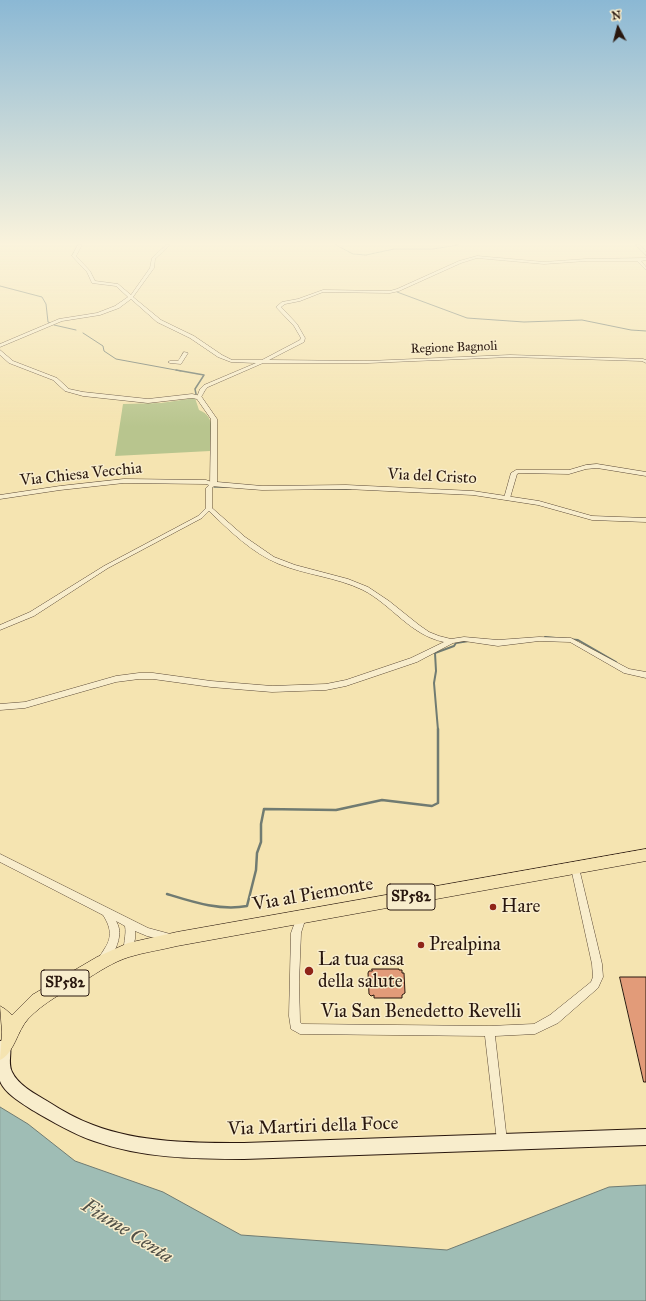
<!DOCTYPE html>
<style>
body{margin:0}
#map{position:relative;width:646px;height:1301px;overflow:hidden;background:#f5e4b1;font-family:"IM FELL Great Primer",serif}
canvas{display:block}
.north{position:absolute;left:598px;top:8px;width:40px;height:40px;-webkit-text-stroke:3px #f8edcc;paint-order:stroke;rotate:353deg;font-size:11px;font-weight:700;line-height:16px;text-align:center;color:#29170e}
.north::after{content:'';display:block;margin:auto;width:14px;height:18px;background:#29170e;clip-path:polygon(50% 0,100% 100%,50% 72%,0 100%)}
</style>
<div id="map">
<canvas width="646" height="1301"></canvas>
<div class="north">N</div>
</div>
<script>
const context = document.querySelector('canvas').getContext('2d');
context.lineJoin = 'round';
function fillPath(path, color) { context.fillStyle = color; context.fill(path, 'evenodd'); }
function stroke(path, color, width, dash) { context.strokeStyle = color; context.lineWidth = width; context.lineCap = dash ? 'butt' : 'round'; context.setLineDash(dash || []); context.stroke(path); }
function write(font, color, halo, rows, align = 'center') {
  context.font = font + ' "IM FELL Great Primer",serif'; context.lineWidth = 3; context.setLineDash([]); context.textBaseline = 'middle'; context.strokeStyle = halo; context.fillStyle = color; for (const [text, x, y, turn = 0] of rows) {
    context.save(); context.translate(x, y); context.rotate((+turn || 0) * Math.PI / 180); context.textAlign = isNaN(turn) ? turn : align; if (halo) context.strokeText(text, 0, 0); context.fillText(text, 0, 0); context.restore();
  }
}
fillPath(new Path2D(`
 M 195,398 L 199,410 C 217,417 211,435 210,451 L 115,456 L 123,404 L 161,403 Z`), '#b8c58e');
const water = new Path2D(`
 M 0,1107 L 28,1124 L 75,1161 L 163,1192 L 241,1235 L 447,1250 L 609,1187 L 646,1185 L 646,1301 L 0,1301 Z`);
fillPath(water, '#9fbdb5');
stroke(water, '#707b72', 1);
stroke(new Path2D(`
 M 336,245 L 353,254 L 366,255 L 394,249 L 433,249 L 458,245
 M 0,286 L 42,297 L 46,304 L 48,322 L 50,323
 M 397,292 L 467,318 L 524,322 L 582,320 L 631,330 L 646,331
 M 54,325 L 76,330
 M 83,333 L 103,346 L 104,351 L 116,359 L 181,371`), '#707b72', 1);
stroke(new Path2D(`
 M 176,370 L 204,375 L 195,389 L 196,394
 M 214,487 L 229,487
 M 314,489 L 351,489`), '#707b72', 1.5);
stroke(new Path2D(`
 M 545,637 L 578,640 L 616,662
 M 438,730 L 434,683 L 436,671 L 435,653 L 454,646 L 456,643 L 469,641`), '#707b72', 2);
stroke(new Path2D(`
 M 167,894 C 193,902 220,911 247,906 L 256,870 L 257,853 L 261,842 L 261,824 L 264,809 L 336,810 L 382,800 L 432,806 L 438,803 L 438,729`), '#707b72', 2.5);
const building = new Path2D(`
 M 372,969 L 399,969 L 399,970 L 402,970 L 402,973 L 404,973 L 405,993 L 402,995 L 402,998 L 374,998 L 374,995 L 371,996 L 369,994 L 368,973 L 369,971 L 372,971 Z
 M 620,977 L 646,977 L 646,1082 L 644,1082 Z`);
fillPath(building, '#e29b79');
stroke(building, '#29170e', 1);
const minor = new Path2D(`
 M 78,245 L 82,245 L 76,256 L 90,271 L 95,281 L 118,284 L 131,295 L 150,268 L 152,258 L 166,245 L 170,245 L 155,259 L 154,268 L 133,297 L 161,320 L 194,336 L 222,355 L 232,360 L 262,360 L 300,340 L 301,338 L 294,326 L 276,307 L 282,302 L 298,299 L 323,290 L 390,291 L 397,289 L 459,261 L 477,256 L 544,262 L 586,259 L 646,258 L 646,260 L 641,261 L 646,267 L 646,270 L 637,261 L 586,261 L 544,264 L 477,258 L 461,263 L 399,291 L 390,293 L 323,292 L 300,301 L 285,304 L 281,307 L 297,324 L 305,338 L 304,342 L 269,360 L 368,361 L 510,355 L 643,359 L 646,360 L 646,363 L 642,361 L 510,357 L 368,363 L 263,363 L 208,387 C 203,391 203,397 199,398 L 197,397 L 200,389 L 204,385 L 256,363 L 231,362 L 218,357 L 190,338 L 157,322 L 131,299 L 119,308 L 100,315 L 62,321 L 0,347 L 0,344 L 59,319 L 97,313 L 115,306 L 128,297 L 116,286 L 92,283 L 87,272 L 72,256 Z
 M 636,245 L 640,245 L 646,252 L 646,255 Z
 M 184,352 L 188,353 L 181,364 L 170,363 L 168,362 L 170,361 L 178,361 Z
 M 597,464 L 646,472 L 646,476 L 597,468 L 586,469 L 569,474 L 519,473 L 517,474 L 510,498 L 507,500 L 504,498 L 511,473 L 516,470 L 569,470 L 586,465 Z
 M 124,479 L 206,480 L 215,483 L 216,484 L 212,488 L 212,508 L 245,537 L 274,557 L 295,565 L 348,579 L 368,587 L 389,601 L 419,625 L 429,632 L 439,636 L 451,639 L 464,637 L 498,640 L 539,637 L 571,638 L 629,669 L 646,672 L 646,678 L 624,673 L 570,642 L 539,641 L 498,646 L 464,641 L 453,643 L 417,662 L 346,686 L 326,690 L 272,692 L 211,687 L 153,679 L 139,679 L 116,682 L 25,708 L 0,710 L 0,704 L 25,702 L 116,676 L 139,673 L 153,673 L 211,681 L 272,686 L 326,684 L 346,680 L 411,658 L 444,642 C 410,635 392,605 363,590 C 336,577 306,575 279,564 C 252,553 230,531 209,511 L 202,518 L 108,568 L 34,616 L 0,630 L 0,625 L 30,612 L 104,566 L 198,516 L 206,508 L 206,488 L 209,485 L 206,484 L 124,483 L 60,490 L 0,499 L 0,495 L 60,486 Z
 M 0,854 L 148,928 L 174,935 L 176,938 L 174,941 L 171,942 L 147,936 L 135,931 L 135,939 L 131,953 L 128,955 L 125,953 C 122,946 127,935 125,926 L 116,921 C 119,926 120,931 119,937 C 118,946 111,960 103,964 L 100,962 L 98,959 C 100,955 103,952 105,948 C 113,936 110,926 103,915 L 0,862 Z
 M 575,864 L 578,865 L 579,868 L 602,964 L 603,977 L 598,988 L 558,1023 L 535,1034 L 495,1036 L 507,1141 L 506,1145 L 502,1146 L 498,1145 L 497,1141 L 485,1036 L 300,1034 L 291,1029 L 289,1016 L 291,933 L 298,914 L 301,913 L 304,914 L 306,917 L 301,933 L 299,982 L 300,1022 L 302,1024 L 489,1026 L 534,1024 L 550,1015 L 591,982 L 593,977 L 592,964 L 571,868 L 572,865 Z`);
const tertiary = new Path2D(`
 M 0,350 L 13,361 L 57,378 L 69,389 L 83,392 L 148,399 L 192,394 L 201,396 L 217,419 L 217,482 L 262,486 L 346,485 L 473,491 L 539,501 L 592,516 L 646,518 L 646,522 L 592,520 L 538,505 L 473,495 L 346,489 L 262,490 L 210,486 L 211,419 L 197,399 L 192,398 L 148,403 L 83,396 L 65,391 L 53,380 L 9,363 L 0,355 Z`);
const secondary = new Path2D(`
 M 4,1040 L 9,1042 C 13,1051 7,1062 12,1072 C 18,1085 35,1094 47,1101 C 61,1110 77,1119 93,1125 C 140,1143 194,1143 244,1143 L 646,1129 L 646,1145 L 244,1159 C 194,1159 142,1158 94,1141 C 73,1134 53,1122 34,1111 C 23,1104 5,1094 0,1081 C 0,1071 0,1052 0,1041 Z`);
const primary = new Path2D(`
 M 646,849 L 646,861 L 177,946 C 161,950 145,952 129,957 C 113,962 98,972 84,981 C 64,992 44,1002 28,1019 C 17,1031 14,1054 0,1060 L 2,1032 L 0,1006 L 5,1009 L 12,1015 L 32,995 L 97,957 L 128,943 L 177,932 Z`);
stroke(minor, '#5c4a37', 1);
stroke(tertiary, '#5c4a37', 1);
stroke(secondary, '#29170e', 2);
stroke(primary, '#29170e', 1);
fillPath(minor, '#f8edcc');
fillPath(tertiary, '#f8edcc');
fillPath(secondary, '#f8edcc');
fillPath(primary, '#f5e4b1');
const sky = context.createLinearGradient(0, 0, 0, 427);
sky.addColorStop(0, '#8bb8d4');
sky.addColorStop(0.57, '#faf3dc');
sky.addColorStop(1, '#faf3dc00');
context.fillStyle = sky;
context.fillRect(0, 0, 646, 427);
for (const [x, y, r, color] of [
 [493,907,4,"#8f2418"],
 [421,945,4,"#8f2418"],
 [309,971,5,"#8f2418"]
]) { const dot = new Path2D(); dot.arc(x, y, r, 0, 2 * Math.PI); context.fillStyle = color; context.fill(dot); stroke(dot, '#f8edcc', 1.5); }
write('13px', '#29170e', '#f8edcc', [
 ["Regione Bagnoli",454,348,-2]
]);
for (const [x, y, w] of [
 [411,897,48],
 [65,983,48]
]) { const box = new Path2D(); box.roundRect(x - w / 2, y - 13, w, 26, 3); context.fillStyle = '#f8edcc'; context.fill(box); stroke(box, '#29170e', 1); }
write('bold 15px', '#29170e', null, [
 ["SP582",411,897],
 ["SP582",65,983]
]);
write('16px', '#29170e', '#f8edcc', [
 ["Via Chiesa Vecchia",81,475,-6],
 ["Via del Cristo",432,477,3]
]);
write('19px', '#29170e', '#f8edcc', [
 ["Via al Piemonte",313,895,-10],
 ["Via San Benedetto Revelli",421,1012],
 ["Via Martiri della Foce",313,1127,-2]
]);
write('19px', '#29170e', '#f8edcc', [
 ["Hare",501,907],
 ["Prealpina",429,945],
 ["La tua casa",318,960],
 ["della salute",318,982]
], 'left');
write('italic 20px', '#525148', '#f8edcc', [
 ["Fiume Centa",127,1232,32]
]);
</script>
